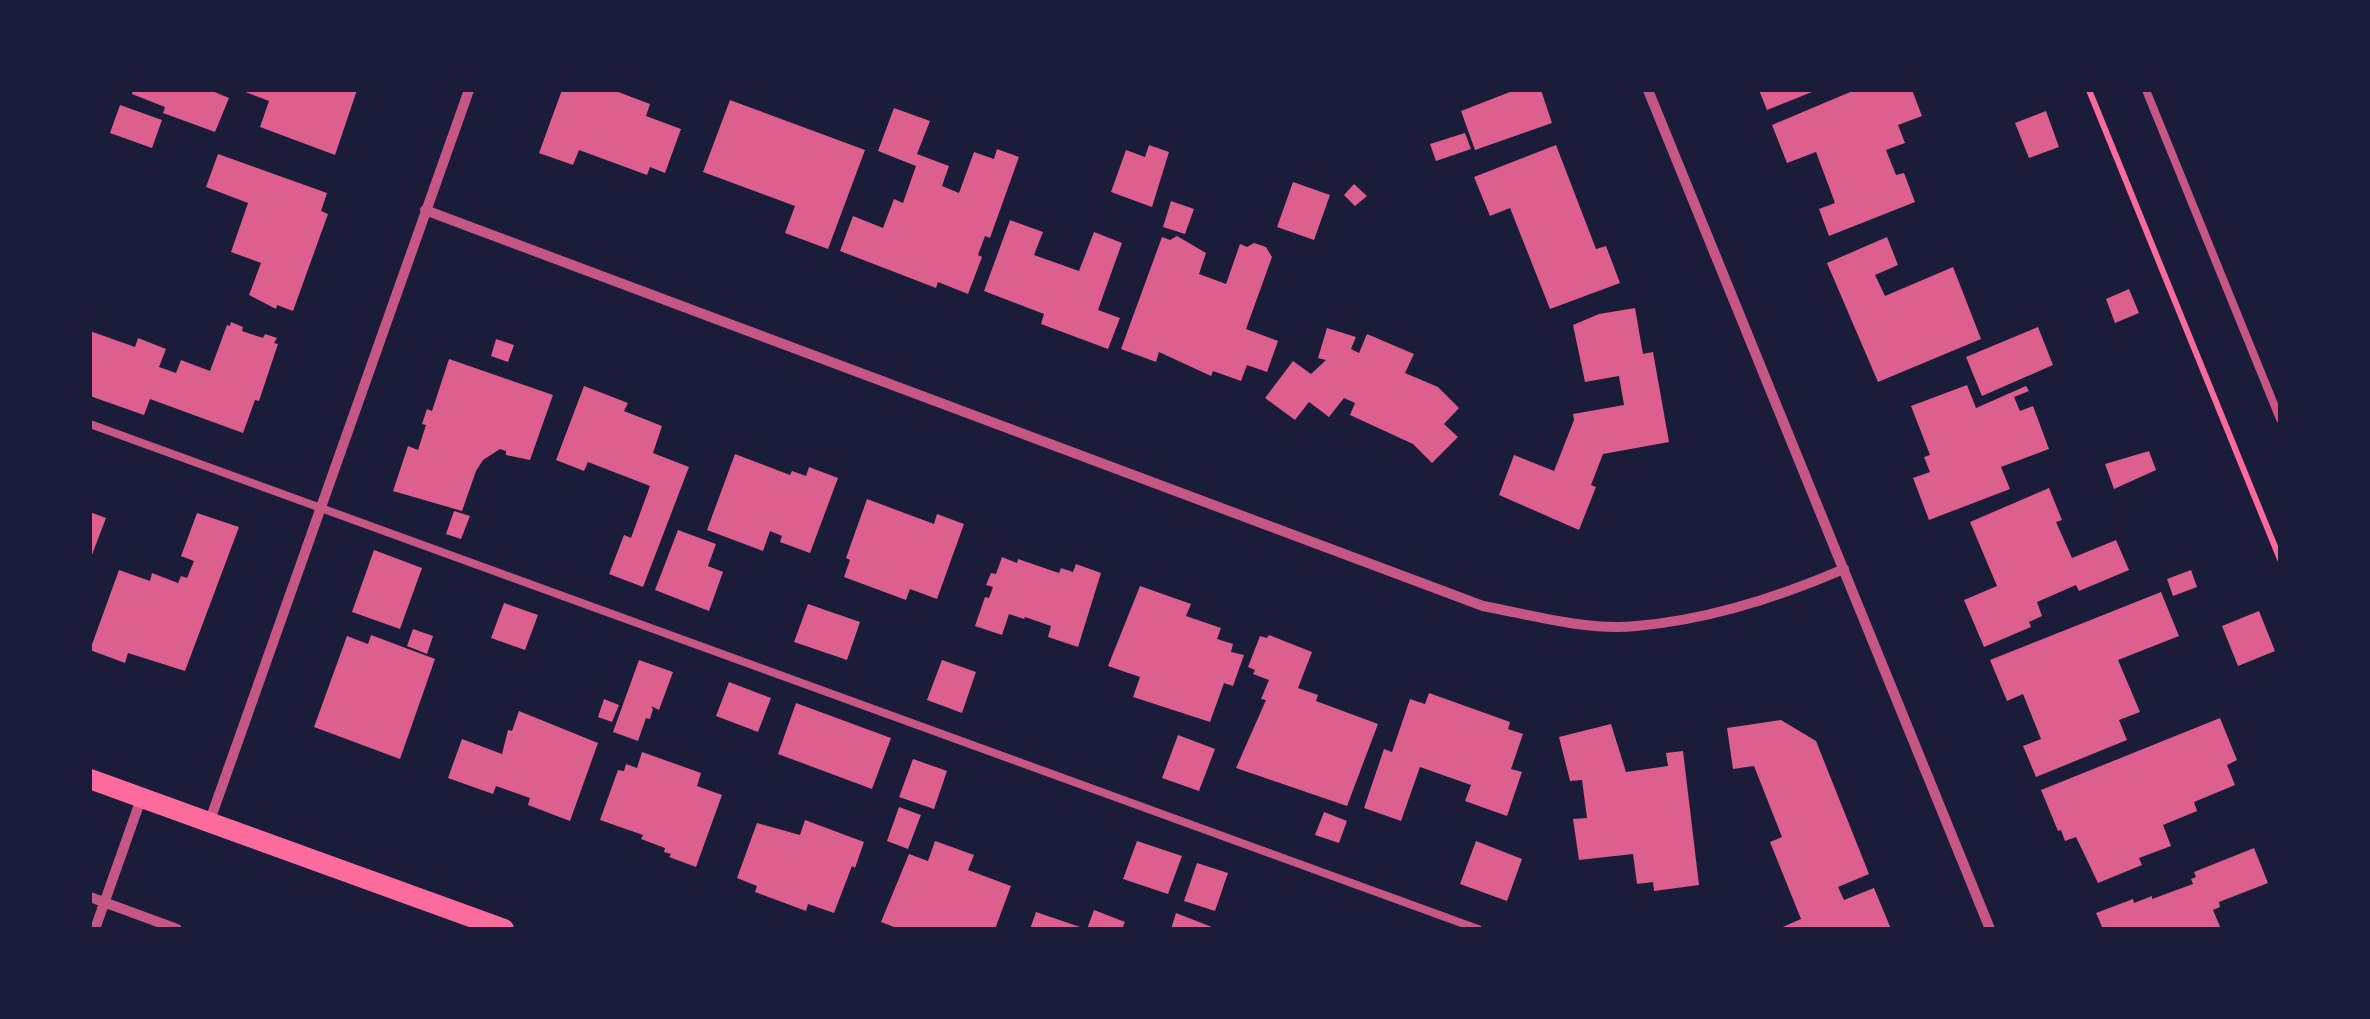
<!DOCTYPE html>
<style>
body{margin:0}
#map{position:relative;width:2370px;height:1019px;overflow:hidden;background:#1b1b3a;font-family:"Work Sans",sans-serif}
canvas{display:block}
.frame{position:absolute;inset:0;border:92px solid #1b1b3a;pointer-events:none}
</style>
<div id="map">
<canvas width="2370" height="1019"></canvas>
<div class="frame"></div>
</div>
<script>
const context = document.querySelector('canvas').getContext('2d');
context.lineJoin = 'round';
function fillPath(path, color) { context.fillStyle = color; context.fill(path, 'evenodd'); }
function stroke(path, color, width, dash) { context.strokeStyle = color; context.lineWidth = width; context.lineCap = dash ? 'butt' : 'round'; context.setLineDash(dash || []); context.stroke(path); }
fillPath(new Path2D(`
 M 133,90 L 210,90 L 229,98 L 215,132 L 163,113 L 165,107 L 132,94 Z
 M 240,90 L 357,90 L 335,155 L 260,127 L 269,101 Z
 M 562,90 L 613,90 L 650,104 L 646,116 L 681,129 L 665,173 L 650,167 L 647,175 L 579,150 L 573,165 L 539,153 Z
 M 1515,90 L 1541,90 L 1552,123 L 1475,150 L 1461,111 Z
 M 1759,90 L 1817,90 L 1767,110 Z
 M 1855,90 L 1912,90 L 1922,116 L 1898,125 L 1905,143 L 1886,150 L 1896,175 L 1904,173 L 1915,202 L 1829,236 L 1819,209 L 1835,203 L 1816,152 L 1787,163 L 1772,125 Z
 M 730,100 L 865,150 L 828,249 L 785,233 L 795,206 L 703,172 Z
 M 120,105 L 162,120 L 152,148 L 110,133 Z
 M 894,108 L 930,121 L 917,154 L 949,166 L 942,186 L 959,193 L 974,152 L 994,159 L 997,149 L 1019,157 L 990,238 L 985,236 L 978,255 L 982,257 L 968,294 L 938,282 L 936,288 L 840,251 L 853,216 L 883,228 L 894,199 L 903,203 L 916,166 L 878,151 Z
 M 2046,111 L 2059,147 L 2029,158 L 2015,123 Z
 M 1465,133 L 1471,149 L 1436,161 L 1430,144 Z
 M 1149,145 L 1169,152 L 1152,207 L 1111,192 L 1126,150 L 1145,157 Z
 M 1556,145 L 1596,249 L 1606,246 L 1620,283 L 1550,309 L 1510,208 L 1490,216 L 1474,177 Z
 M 218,154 L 327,193 L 321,211 L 328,214 L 293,311 L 277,305 L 276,309 L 249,295 L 261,263 L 231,252 L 248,203 L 206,187 Z
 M 1293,182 L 1330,195 L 1314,240 L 1277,227 Z
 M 1354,184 L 1367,196 L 1355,206 L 1344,195 Z
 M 1171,201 L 1194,209 L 1185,234 L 1163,227 Z
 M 1010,220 L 1043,232 L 1034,255 L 1079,271 L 1094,232 L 1122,243 L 1098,310 L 1120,318 L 1108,349 L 1041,324 L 1044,314 L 984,291 Z
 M 1177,236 L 1206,253 L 1199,274 L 1226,284 L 1240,244 L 1247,247 L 1254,243 L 1266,247 L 1272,257 L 1246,329 L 1278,341 L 1267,372 L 1247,365 L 1241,381 L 1213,371 L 1211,376 L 1159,352 L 1156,362 L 1121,349 L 1162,237 L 1170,240 Z
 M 1887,237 L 1898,265 L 1875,275 L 1885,296 L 1953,267 L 1981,339 L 1878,382 L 1827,263 Z
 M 2129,289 L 2139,313 L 2115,323 L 2106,299 Z
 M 1635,308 L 1643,354 L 1653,352 L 1669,442 L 1603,454 L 1591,485 L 1596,487 L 1579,530 L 1499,495 L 1514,455 L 1554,471 L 1574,420 L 1573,414 L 1624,405 L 1619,376 L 1585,382 L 1573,325 L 1599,314 Z
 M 231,322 L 243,327 L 242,331 L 263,338 L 265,334 L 277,338 L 274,343 L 278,344 L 259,401 L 255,400 L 243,433 L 150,399 L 144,415 L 90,396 L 90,331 L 135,347 L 138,338 L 166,349 L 159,367 L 176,373 L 181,360 L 210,371 L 227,325 L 230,326 Z
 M 2038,327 L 2053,365 L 1982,396 L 1966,357 Z
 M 1327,328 L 1356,337 L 1351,349 L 1359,353 L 1367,334 L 1414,354 L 1405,373 L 1438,387 L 1459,408 L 1444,424 L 1458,437 L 1432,463 L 1413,444 L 1350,415 L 1355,403 L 1344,398 L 1329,417 L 1309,402 L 1295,420 L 1265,398 L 1293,361 L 1311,374 L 1326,360 L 1318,358 Z
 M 496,339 L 514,345 L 508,362 L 491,356 Z
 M 449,359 L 553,395 L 530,460 L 506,455 L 506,451 L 500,449 L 483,460 L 476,471 L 462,511 L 393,491 L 408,446 L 418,450 L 426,425 L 422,424 L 427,409 L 432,411 Z
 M 1967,385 L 1976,408 L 2026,386 L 2029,391 L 2014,397 L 2020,411 L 2033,406 L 2049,449 L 2001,467 L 2010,489 L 1929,520 L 1913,478 L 1930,472 L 1924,457 L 1930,455 L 1911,406 Z
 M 584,386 L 628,403 L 624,411 L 662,426 L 653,453 L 689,467 L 643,587 L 609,574 L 624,535 L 631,538 L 650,486 L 588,462 L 584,471 L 556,460 Z
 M 2149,451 L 2156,470 L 2114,489 L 2105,464 Z
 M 735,454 L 790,475 L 792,471 L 806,476 L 809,467 L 838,478 L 810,553 L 780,542 L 782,536 L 770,531 L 763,551 L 707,530 Z
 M 2049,488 L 2062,520 L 2056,522 L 2072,558 L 2116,540 L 2129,570 L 2079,591 L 2076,585 L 2037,602 L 2042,616 L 2029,622 L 2031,627 L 1984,647 L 1964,600 L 1997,586 L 1970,522 Z
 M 867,499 L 934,524 L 937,514 L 964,524 L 937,599 L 910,589 L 906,600 L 844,577 L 850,560 L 846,558 Z
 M 454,511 L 470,516 L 461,539 L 446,534 Z
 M 90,512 L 106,518 L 90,560 Z
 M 197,513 L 239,527 L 185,671 L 128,653 L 125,663 L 90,650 L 119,570 L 150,581 L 152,573 L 178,583 L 181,576 L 187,578 L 194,561 L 181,556 Z
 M 678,530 L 716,544 L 708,566 L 723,572 L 709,611 L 655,590 Z
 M 374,550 L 422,568 L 400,629 L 352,612 Z
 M 1002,557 L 1017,563 L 1018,559 L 1059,573 L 1061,568 L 1073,572 L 1076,564 L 1101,573 L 1078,647 L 1048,637 L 1051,626 L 1025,617 L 1024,619 L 1009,614 L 1002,635 L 975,626 L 985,597 L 989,598 L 993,587 L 986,585 L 991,573 L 996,574 Z
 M 2191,570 L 2197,587 L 2173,596 L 2167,579 Z
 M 1140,586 L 1191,604 L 1186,616 L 1221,628 L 1217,639 L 1233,644 L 1231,652 L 1244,655 L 1233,686 L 1224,683 L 1210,722 L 1133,697 L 1140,677 L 1108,666 Z
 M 2161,592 L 2179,636 L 2118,660 L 2140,712 L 2119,720 L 2127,740 L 2036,777 L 2023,746 L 2041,739 L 2023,694 L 2007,701 L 1990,660 Z
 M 504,603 L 538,615 L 525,650 L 491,638 Z
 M 808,604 L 860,622 L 847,660 L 794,642 Z
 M 2259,611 L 2275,651 L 2238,666 L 2222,626 Z
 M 413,629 L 433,636 L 427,654 L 407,646 Z
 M 371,635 L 435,659 L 400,759 L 314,727 L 347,636 L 368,644 Z
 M 1269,635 L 1312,652 L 1298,688 L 1318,695 L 1316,701 L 1378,724 L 1347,806 L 1236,768 L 1266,700 L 1261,699 L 1269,680 L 1253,674 L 1255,670 L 1248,667 L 1260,636 L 1267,638 Z
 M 639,660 L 673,672 L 659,710 L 651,706 L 653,709 L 650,719 L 646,718 L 638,741 L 613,732 Z
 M 942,660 L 976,672 L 962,713 L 927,700 Z
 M 729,682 L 771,698 L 758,732 L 716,716 Z
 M 1429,693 L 1510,722 L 1508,729 L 1523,734 L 1511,769 L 1522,772 L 1507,816 L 1465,801 L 1471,785 L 1420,767 L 1401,821 L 1364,808 L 1384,749 L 1392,752 L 1410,699 L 1425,704 Z
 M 604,699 L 619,705 L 612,722 L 598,717 Z
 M 796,703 L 891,738 L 872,789 L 778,754 Z
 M 519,711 L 598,743 L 570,821 L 528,805 L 530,798 L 496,786 L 493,794 L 448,778 L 462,739 L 502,754 L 508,730 L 512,731 Z
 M 2220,718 L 2237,760 L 2227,765 L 2235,785 L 2194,802 L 2197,811 L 2163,825 L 2171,846 L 2139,858 L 2142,865 L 2098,883 L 2076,837 L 2065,841 L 2061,830 L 2058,831 L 2041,790 Z
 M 1781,720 L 1816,741 L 1869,874 L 1838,887 L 1844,900 L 1874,888 L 1891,929 L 1778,929 L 1801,919 L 1770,842 L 1782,837 L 1754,766 L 1733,769 L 1727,728 Z
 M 1611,724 L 1626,772 L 1668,766 L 1666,753 L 1683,751 L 1699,885 L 1654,891 L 1653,882 L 1637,884 L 1633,854 L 1579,860 L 1573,819 L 1587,818 L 1582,780 L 1570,781 L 1559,737 Z
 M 1178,735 L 1215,749 L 1199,791 L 1162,778 Z
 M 642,752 L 701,773 L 697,786 L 722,795 L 696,867 L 669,857 L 671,854 L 664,852 L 665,848 L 641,839 L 643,835 L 600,820 L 618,770 L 624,771 L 626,764 L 637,768 Z
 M 913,759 L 947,771 L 934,809 L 899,797 Z
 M 899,807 L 921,815 L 908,849 L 887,841 Z
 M 1324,812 L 1347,821 L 1339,843 L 1315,835 Z
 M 805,820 L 864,842 L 855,868 L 852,866 L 834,913 L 808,904 L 806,911 L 755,892 L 757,886 L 737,878 L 757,823 L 800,835 Z
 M 935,841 L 974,855 L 968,870 L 1011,886 L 995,929 L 899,929 L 881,922 L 909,854 L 928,861 Z
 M 1137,841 L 1182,856 L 1168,894 L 1123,879 Z
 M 1476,841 L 1522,859 L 1507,901 L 1460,884 Z
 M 2254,848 L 2268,883 L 2219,902 L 2220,907 L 2213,910 L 2221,929 L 2103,929 L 2096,913 L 2133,899 L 2134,903 L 2152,896 L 2152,899 L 2193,884 L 2191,879 L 2196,877 L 2194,872 Z
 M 1197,863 L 1228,873 L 1215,911 L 1184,901 Z
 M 1094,910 L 1125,922 L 1122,929 L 1087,929 Z
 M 1036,912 L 1083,928 L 1083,929 L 1030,929 Z
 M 1176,913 L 1217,929 L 1171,929 Z`), '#dd5f8e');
stroke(new Path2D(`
 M 2089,90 L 2280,559`), '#ff6b9d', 6);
stroke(new Path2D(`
 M 2146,90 L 2280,419
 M 90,424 L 1478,929`), '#c65784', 8);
stroke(new Path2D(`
 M 1648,90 L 1990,929
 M 425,210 L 1483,606 C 1532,615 1586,631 1636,626 C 1708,620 1779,597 1844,569
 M 209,823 L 469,90
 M 90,897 L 177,929
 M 95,929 L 141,799`), '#c65784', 10);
stroke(new Path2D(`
 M 90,779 L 504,929`), '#ff6b9d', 20);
</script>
